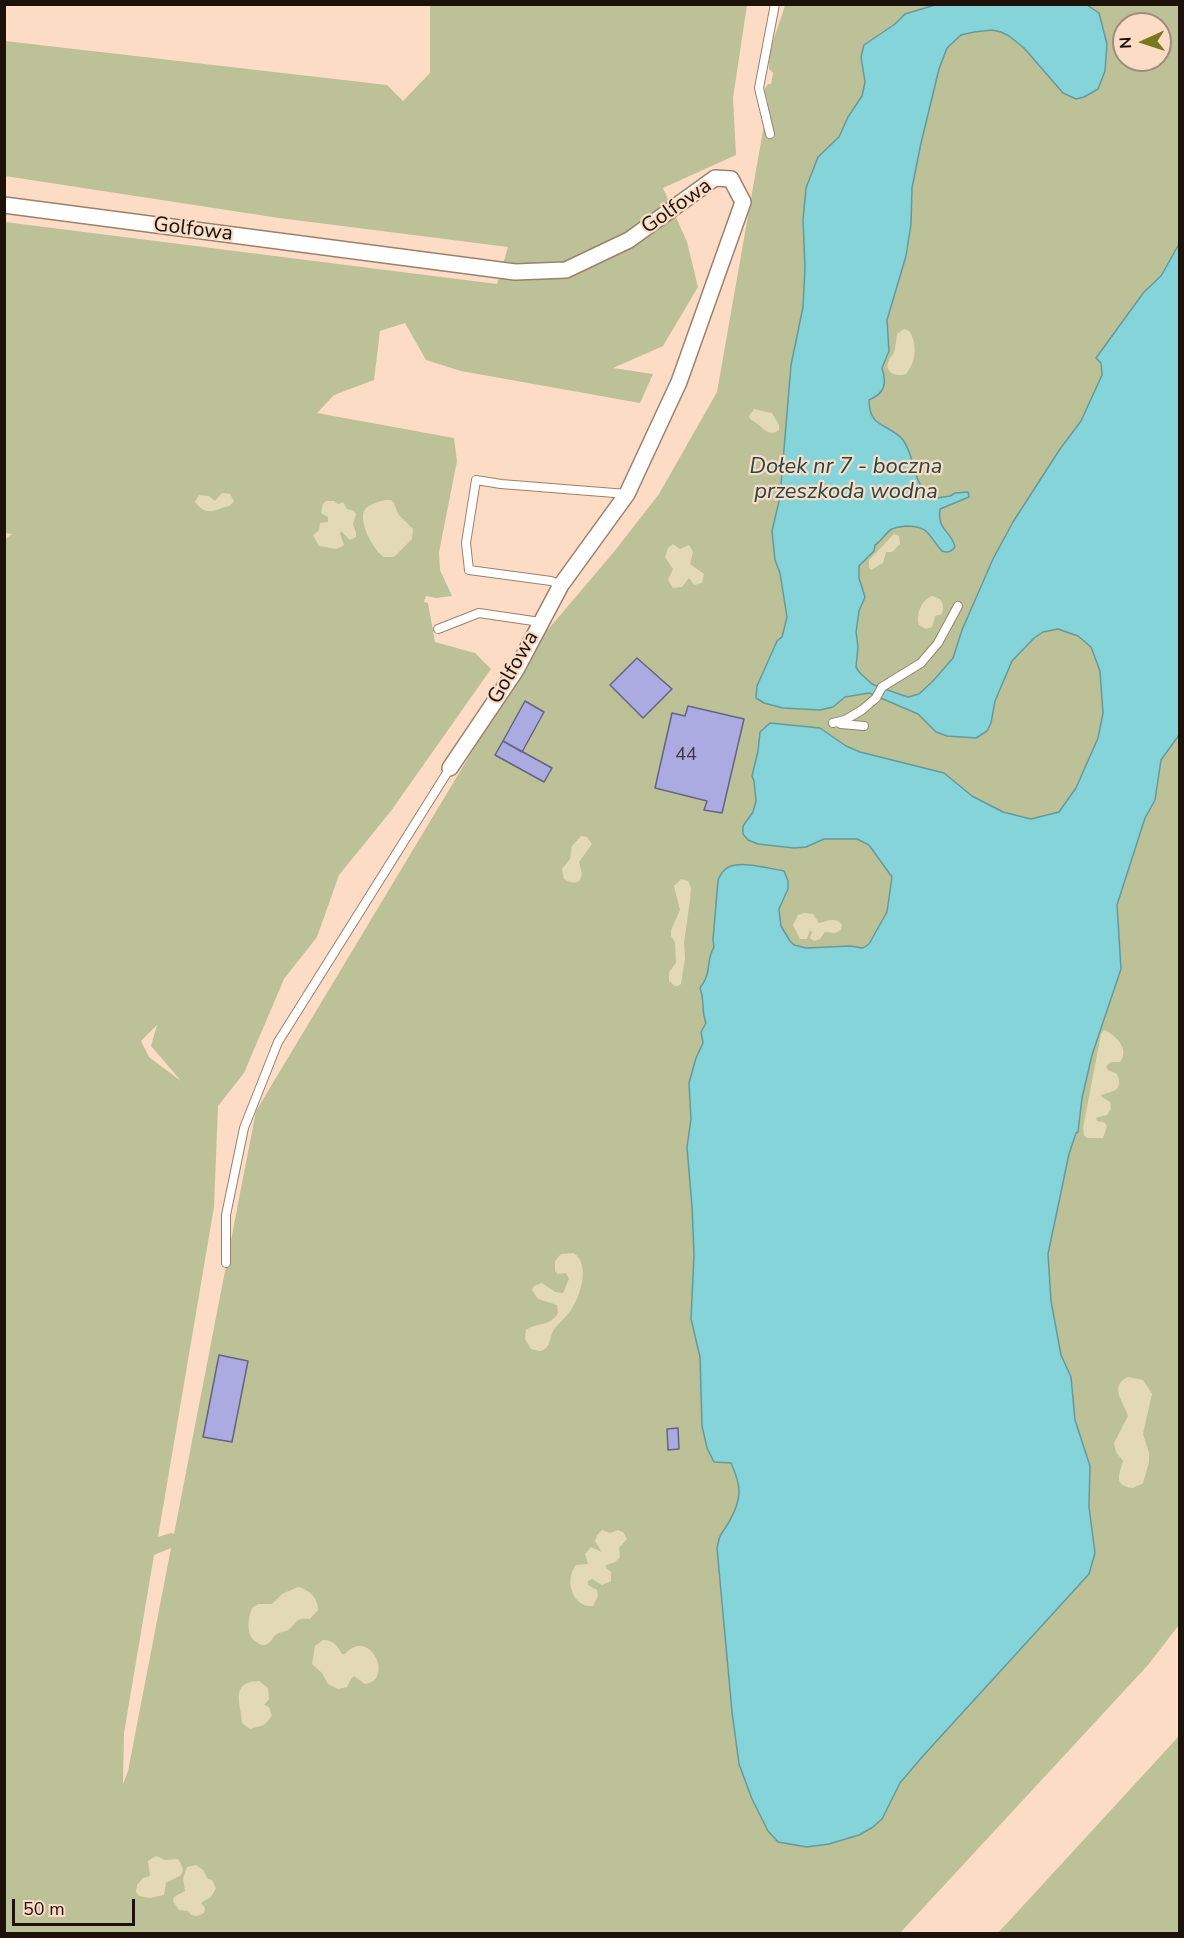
<!DOCTYPE html>
<meta charset="utf-8">
<style>
body{margin:0}
#map{position:relative;width:1184px;height:1938px;overflow:hidden;background:#fcdcc5;font-family:"Nunito Sans",sans-serif}
canvas{display:block}
.frame{position:absolute;inset:0;border:6px solid #1c1209;pointer-events:none}
.north{position:absolute;left:1112px;top:12px;width:60px;height:60px;box-sizing:border-box;background:#fcdcc5;border:2px solid #a28b7a;border-radius:50%;rotate:267deg;font-size:16px;font-weight:700;line-height:24px;text-align:center;color:#1c1209}
.north::after{content:'';display:block;margin:auto;width:21px;height:27px;background:#79781e;clip-path:polygon(50% 0,100% 100%,50% 72%,0 100%)}
.scale{position:absolute;left:12px;top:1899px;width:123px;height:27px;box-sizing:border-box;border:3px solid #1c1209;border-top:0;padding-left:8px;font-size:18px;line-height:21px;white-space:nowrap;color:#1c1209;-webkit-text-stroke:4px #fcdcc5;paint-order:stroke}
</style>
<div id="map">
<canvas width="1184" height="1938"></canvas>
<div class="frame"></div>
<div class="north">N</div>
<div class="scale">50 m</div>
</div>
<script>
const context = document.querySelector('canvas').getContext('2d');
context.lineJoin = 'round';
function fillPath(path, color) { context.fillStyle = color; context.fill(path, 'evenodd'); }
function stroke(path, color, width, dash) { context.strokeStyle = color; context.lineWidth = width; context.lineCap = dash ? 'butt' : 'round'; context.setLineDash(dash || []); context.stroke(path); }
function write(font, color, halo, rows, align = 'center') {
  context.font = font + ' "Nunito Sans",sans-serif'; context.lineWidth = 4.5; context.setLineDash([]); context.textBaseline = 'middle'; context.strokeStyle = halo; context.fillStyle = color; for (const [text, x, y, turn = 0] of rows) {
    context.save(); context.translate(x, y); context.rotate((+turn || 0) * Math.PI / 180); context.textAlign = isNaN(turn) ? turn : align; if (halo) context.strokeText(text, 0, 0); context.fillText(text, 0, 0); context.restore();
  }
}
fillPath(new Path2D(`
 M 430,5 L 747,5 L 733,98 L 736,155 L 663,188 L 687,242 L 698,287 L 663,346 L 613,368 L 653,374 L 640,403 L 461,371 L 426,360 L 405,323 L 380,331 L 374,380 L 334,395 L 317,413 L 454,438 L 457,461 L 439,552 L 440,570 L 452,596 L 436,598 L 426,596 L 424,602 L 428,603 L 435,642 L 475,653 L 491,669 L 391,811 L 339,875 L 317,937 L 284,979 L 244,1073 L 218,1106 L 214,1207 L 158,1537 L 171,1533 L 174,1534 L 256,1111 L 539,640 L 613,553 L 659,494 L 717,392 L 768,102 L 764,90 L 768,84 L 771,84 L 773,73 L 769,69 C 768,46 780,25 785,5 L 1179,5 L 1179,1625 L 1148,1665 L 900,1933 L 5,1933 L 4,540 L 12,534 L 5,533 L 5,222 L 497,284 L 508,247 L 279,218 L 5,176 L 5,41 L 387,85 L 403,101 L 430,73 ZM 1124,24 L 1160,24 L 1160,60 L 1124,60 ZM 157,1025 L 151,1046 L 181,1081 L 149,1057 L 141,1041 ZM 171,1548 L 128,1771 L 123,1784 L 124,1733 L 154,1555 Z
 M 1179,1736 L 1179,1933 L 998,1933 Z`), '#bdc198');
fillPath(new Path2D(`
 M 904,329 L 909,331 C 918,344 916,362 906,374 C 897,377 883,373 889,360 C 890,357 893,355 894,352 C 896,346 896,340 897,334 Z
 M 754,409 L 772,413 L 779,425 L 779,430 C 767,439 761,424 750,419 L 749,416 Z
 M 222,493 L 230,494 L 234,501 C 230,507 228,506 222,508 C 211,513 203,513 195,502 L 199,495 L 209,496 L 215,501 Z
 M 385,500 L 391,500 L 394,503 L 398,514 L 413,529 L 412,539 L 394,557 L 384,557 C 374,551 359,524 364,511 C 368,504 378,502 385,500 Z
 M 326,501 L 334,501 L 338,504 L 343,502 L 347,509 L 354,511 L 356,514 L 353,524 L 356,533 L 356,537 L 350,540 L 341,531 L 340,534 L 344,545 L 337,549 L 319,546 L 313,535 L 319,530 L 320,523 L 328,522 L 328,517 L 321,513 L 323,504 Z
 M 894,534 L 899,536 L 900,544 L 892,552 L 886,552 L 883,563 L 871,570 L 869,568 L 869,560 Z
 M 673,544 L 680,549 L 689,545 L 693,552 L 690,564 L 704,574 L 702,583 L 694,585 L 689,578 L 682,587 L 673,588 L 668,580 L 673,569 L 665,557 L 668,548 Z
 M 932,596 L 940,599 C 943,604 944,608 942,614 L 935,616 L 932,627 L 926,629 L 919,625 C 916,614 921,600 932,596 Z
 M 581,836 L 587,837 L 592,844 L 579,862 L 582,874 L 580,880 C 576,885 569,882 564,879 L 562,869 L 570,859 L 572,846 Z
 M 681,879 L 688,881 L 691,888 L 690,900 L 684,943 L 685,958 L 681,984 L 678,986 L 675,986 L 669,981 L 669,972 L 676,963 L 675,942 L 671,936 L 671,930 L 680,910 L 674,886 Z
 M 804,913 L 813,914 L 819,923 C 827,922 835,916 842,925 L 841,930 L 835,933 L 825,932 L 820,939 L 814,941 L 810,938 L 812,932 L 810,930 L 807,939 L 800,939 L 793,925 L 798,915 Z
 M 1104,1030 C 1116,1035 1130,1049 1120,1062 L 1111,1062 L 1106,1066 L 1108,1070 L 1117,1074 C 1124,1091 1113,1091 1101,1095 L 1102,1097 L 1110,1102 L 1111,1109 L 1107,1115 L 1096,1118 L 1097,1121 L 1104,1122 L 1107,1126 L 1103,1138 L 1087,1138 L 1084,1135 L 1083,1128 L 1101,1034 Z
 M 574,1253 C 591,1266 580,1296 571,1310 C 566,1317 560,1322 555,1328 C 550,1334 551,1344 545,1349 C 540,1353 536,1350 531,1349 L 525,1339 L 526,1330 C 537,1322 550,1327 558,1313 L 557,1305 L 538,1299 L 532,1290 L 534,1286 L 542,1283 L 555,1292 L 563,1293 L 569,1279 L 566,1273 L 558,1274 L 555,1271 L 555,1261 L 561,1254 Z
 M 1128,1377 L 1143,1380 L 1152,1394 L 1143,1434 L 1149,1453 L 1149,1462 L 1143,1483 L 1133,1488 C 1112,1486 1120,1473 1123,1461 L 1116,1452 L 1114,1443 L 1128,1416 C 1124,1402 1108,1386 1128,1377 Z
 M 602,1530 L 610,1533 L 618,1530 L 623,1532 L 627,1539 L 619,1548 L 620,1557 L 615,1562 L 606,1565 L 606,1568 L 611,1572 L 611,1581 L 602,1585 L 592,1579 L 588,1581 L 588,1585 L 597,1590 L 598,1596 L 593,1606 C 572,1608 564,1579 576,1565 L 588,1564 L 585,1554 L 591,1547 L 602,1552 L 595,1541 L 597,1535 Z
 M 298,1587 C 310,1590 318,1598 318,1610 L 310,1619 C 292,1617 297,1626 286,1631 C 283,1632 279,1632 277,1634 C 272,1637 272,1642 267,1644 C 263,1646 261,1645 258,1643 C 245,1637 248,1619 252,1608 L 258,1604 L 272,1604 L 282,1594 Z
 M 323,1640 C 333,1640 337,1645 342,1654 L 345,1654 C 370,1626 395,1680 365,1684 L 354,1676 L 351,1679 L 347,1687 L 338,1689 L 328,1684 L 322,1673 L 312,1664 L 315,1646 Z
 M 259,1681 L 268,1688 L 269,1699 L 264,1705 L 269,1707 L 272,1716 L 264,1725 L 250,1729 L 242,1723 C 242,1706 228,1682 259,1681 Z
 M 156,1856 L 165,1860 L 178,1859 C 190,1877 177,1876 166,1883 L 164,1895 L 150,1898 L 139,1896 L 136,1892 L 137,1885 L 143,1878 L 150,1876 L 148,1861 Z
 M 196,1865 L 203,1870 L 208,1879 L 212,1880 L 216,1888 L 211,1897 L 201,1903 L 205,1908 L 204,1913 L 197,1916 L 191,1915 L 188,1911 L 179,1910 L 173,1901 L 174,1897 L 185,1891 L 183,1879 L 187,1867 Z`), '#e3dab5');
const water = new Path2D(`
 M 935,5 L 1087,5 L 1099,13 L 1107,44 L 1105,71 L 1098,89 L 1084,97 L 1076,99 L 1063,93 L 1024,48 L 1009,36 L 1001,32 L 992,30 L 974,32 L 961,35 L 947,48 L 939,69 L 921,143 L 912,188 L 911,224 L 906,256 L 887,320 L 889,351 L 882,368 C 887,384 885,393 869,400 C 869,429 889,423 903,440 C 918,461 909,486 937,498 L 950,496 L 955,493 L 968,492 L 969,497 L 940,509 C 937,531 951,530 955,547 C 951,552 948,553 942,551 C 928,536 930,526 906,526 C 901,527 896,527 892,529 C 885,533 882,541 875,545 L 874,551 L 859,566 L 859,578 L 865,597 L 859,611 L 856,632 L 858,647 L 856,667 L 859,672 L 872,684 L 893,692 L 908,697 L 919,694 L 933,681 L 953,658 L 962,630 L 993,559 L 1013,522 L 1060,449 L 1081,421 L 1102,375 L 1101,363 L 1096,358 L 1144,292 L 1161,276 L 1179,244 L 1179,735 L 1161,760 L 1155,800 L 1145,818 L 1117,905 L 1121,969 L 1092,1055 L 1082,1098 L 1078,1132 L 1076,1133 L 1069,1154 L 1048,1254 L 1051,1301 L 1061,1355 L 1071,1377 L 1075,1420 L 1090,1466 L 1089,1507 L 1095,1553 L 1089,1574 L 922,1757 L 900,1783 L 882,1819 L 873,1827 L 859,1835 L 829,1844 L 807,1847 L 778,1842 L 768,1831 L 752,1799 L 739,1764 L 732,1712 L 717,1548 C 720,1532 722,1534 729,1522 C 742,1499 742,1487 731,1463 L 714,1462 L 707,1448 L 702,1426 L 700,1357 L 691,1319 L 694,1254 L 692,1207 L 687,1147 L 691,1119 L 689,1083 L 696,1058 L 703,1043 L 701,1032 L 706,1023 C 701,1011 705,1001 700,988 C 713,971 705,962 714,947 L 713,940 L 718,880 C 721,874 724,868 731,866 C 743,861 771,869 784,871 L 788,881 L 788,889 L 779,909 L 781,926 L 790,941 L 794,945 L 806,948 L 850,946 L 863,948 L 869,944 L 887,912 L 892,877 L 869,845 L 857,839 L 824,839 L 806,847 L 794,848 L 758,844 L 748,840 L 743,834 L 743,826 L 753,812 L 756,801 L 754,781 L 752,776 L 758,751 L 760,732 L 770,723 L 820,728 L 846,746 L 860,752 L 944,773 L 972,796 L 1003,812 L 1031,819 L 1059,812 L 1076,788 L 1098,738 L 1103,713 L 1100,671 L 1091,647 L 1078,636 L 1058,629 L 1043,632 L 1034,638 L 1012,661 L 995,701 L 991,723 L 987,731 L 976,738 L 947,736 L 936,732 L 918,714 L 869,693 L 845,697 L 833,707 L 820,710 L 783,708 L 764,703 L 756,698 L 757,686 L 777,641 L 782,637 L 787,617 L 780,573 L 775,560 L 772,531 L 780,497 L 791,365 L 803,307 L 805,267 L 803,220 L 806,188 L 818,157 L 839,137 L 848,117 L 862,96 L 865,82 L 861,57 L 864,45 L 895,24 L 905,14 Z`);
fillPath(water, '#84d4d9');
stroke(water, '#659a9b', 1.5);
const building = new Path2D(`
 M 637,658 L 672,689 L 643,718 L 610,685 Z
 M 525,701 L 544,712 L 522,752 L 503,741 Z
 M 688,706 L 744,719 L 722,813 L 704,810 L 707,801 L 655,788 L 672,713 L 685,716 Z
 M 503,741 L 552,768 L 544,782 L 495,755 Z
 M 219,1355 L 248,1361 L 232,1442 L 203,1437 Z
 M 678,1428 L 679,1449 L 668,1450 L 667,1429 Z`);
fillPath(building, '#abaae1');
stroke(building, '#646482', 1.5);
const service = new Path2D(`
 M 770,134 L 759,88 L 775,4
 M 561,585 L 551,581 L 469,570 L 466,543 L 476,480 L 501,484 L 627,494
 M 438,629 L 479,613 L 540,622
 M 833,723 L 845,720 L 862,710 L 876,698 L 882,687 L 921,663 L 938,643 L 958,606
 M 841,724 L 864,726
 M 226,1263 L 226,1215 L 244,1128 L 278,1042 L 450,768`);
const minor = new Path2D(`
 M 4,205 L 515,272 L 566,270 L 629,240 L 715,178 L 731,179 L 743,202 L 679,382 L 627,494 L 561,585 L 516,670 L 450,768`);
stroke(service, '#9d806a', 10);
stroke(minor, '#9d806a', 18);
stroke(service, '#fff', 8);
stroke(minor, '#fff', 15);
write('18px', '#40383f', null, [
 ["44",686,756]
]);
write('21px', '#1c1209', '#fcdcc5', [
 ["Golfowa",677,207,-35],
 ["Golfowa",193,230,7],
 ["Golfowa",514,668,-60]
]);
write('italic 22px', '#21484a', '#fcdcc5', [
 ["Dołek nr 7 - boczna",846,468],
 ["przeszkoda wodna",846,493]
]);
</script>
